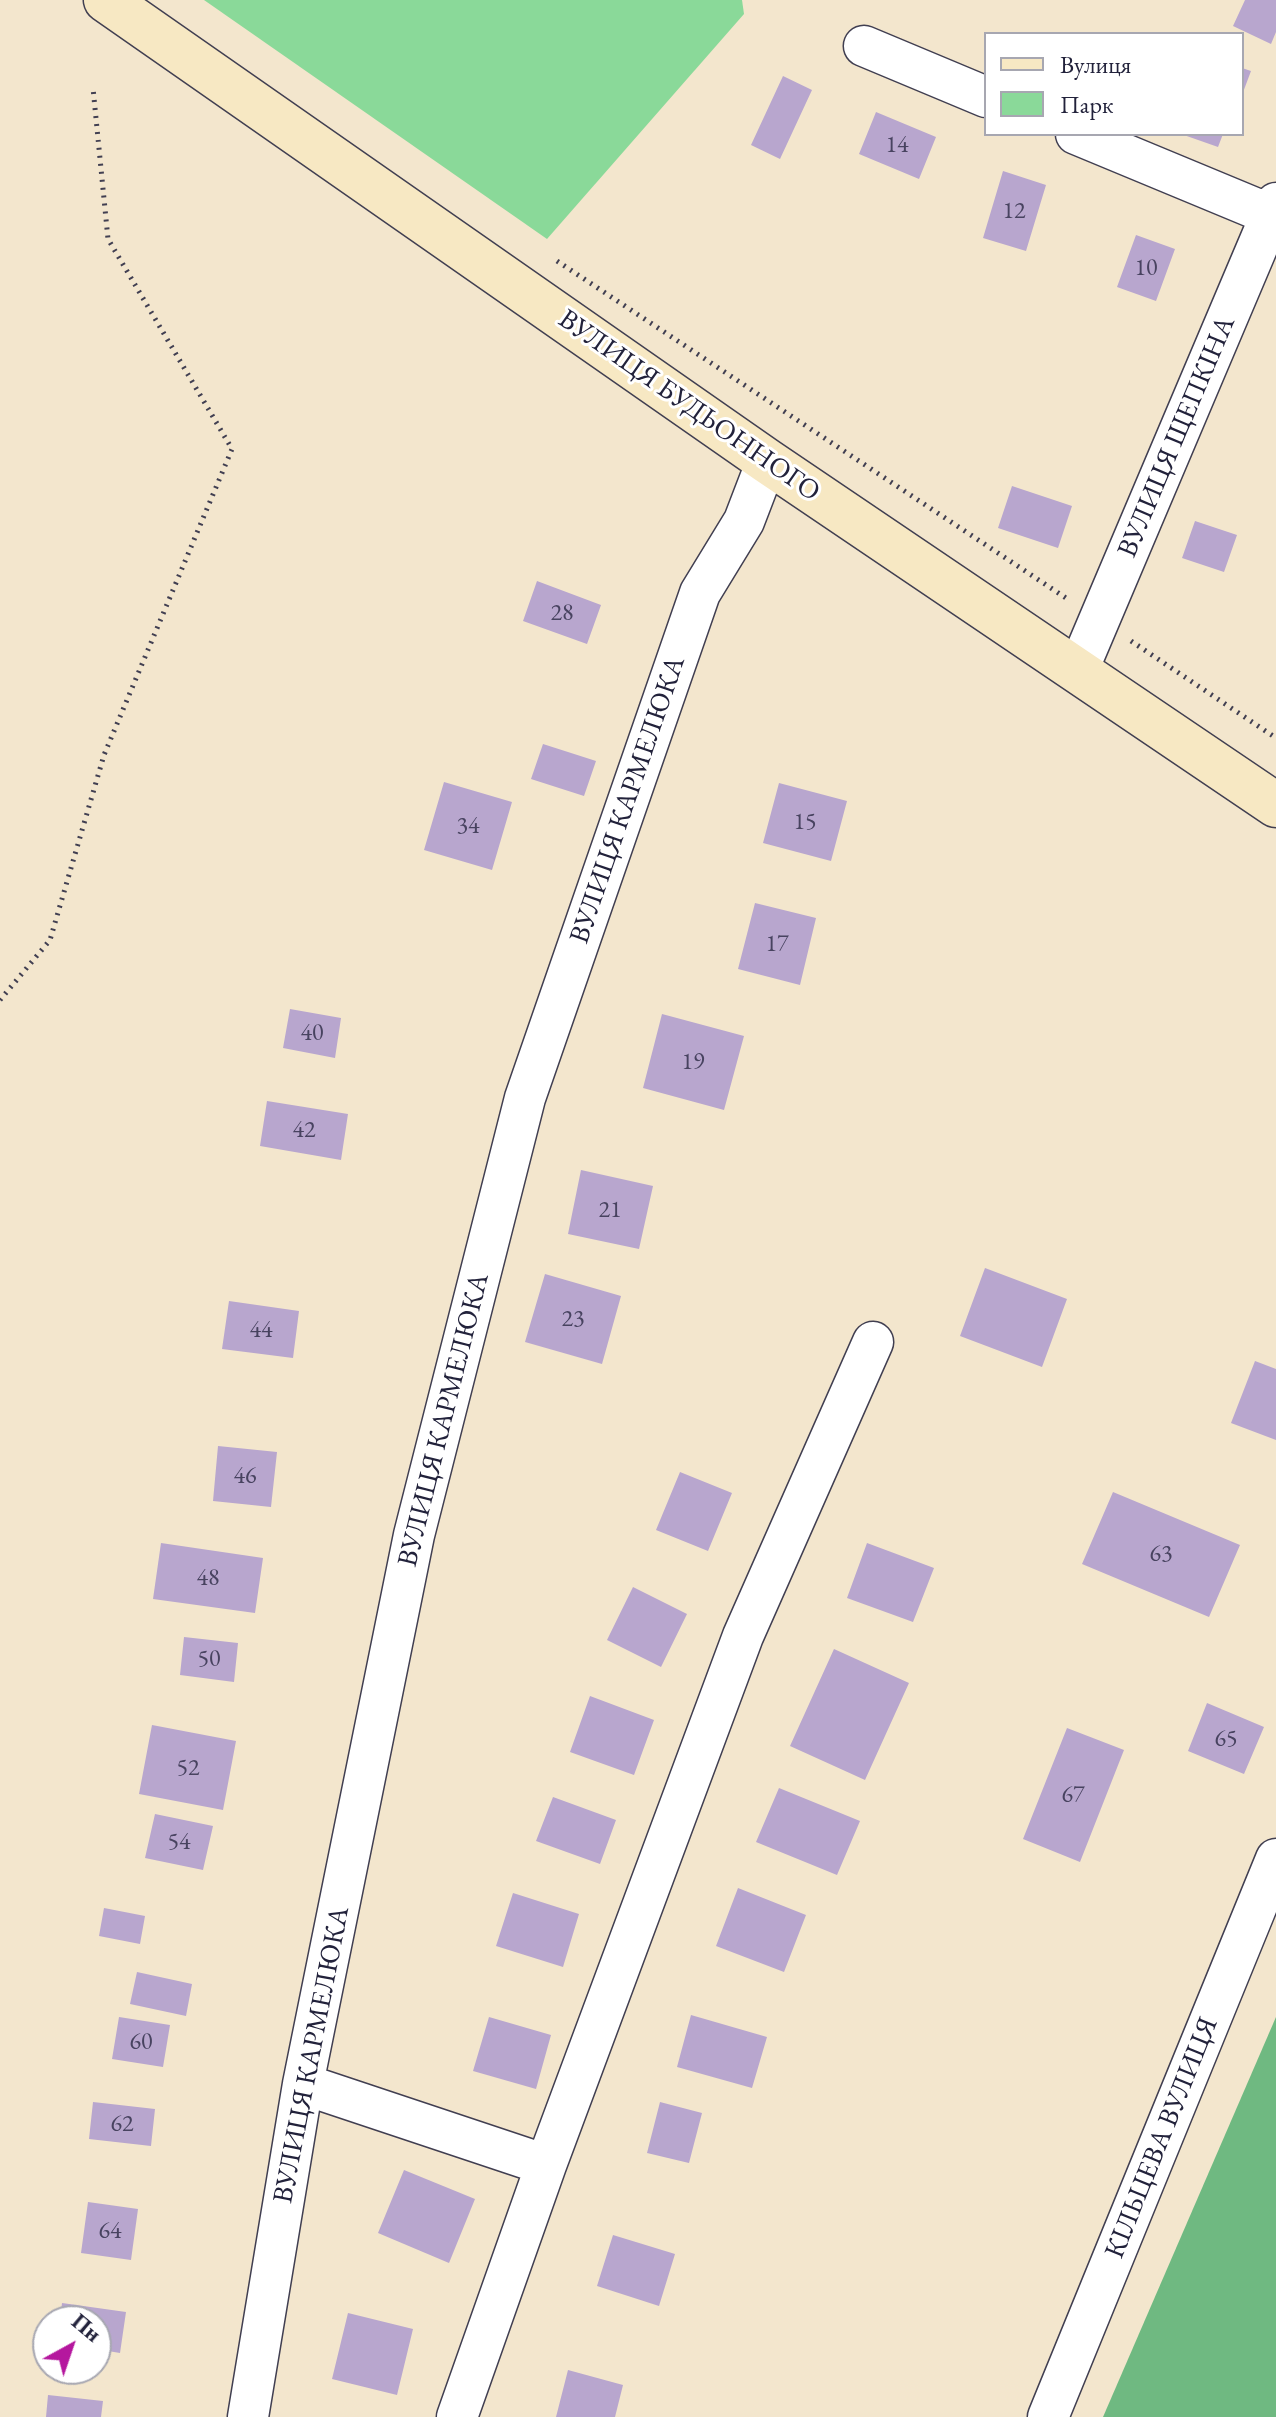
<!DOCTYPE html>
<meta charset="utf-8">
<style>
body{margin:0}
#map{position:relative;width:1276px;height:2417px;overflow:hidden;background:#f3e6cd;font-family:"EB Garamond",serif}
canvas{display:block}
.legend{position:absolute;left:984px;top:32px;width:260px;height:104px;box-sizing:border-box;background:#fff;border:2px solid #a7a7b1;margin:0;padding:10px 14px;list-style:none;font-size:24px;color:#22223b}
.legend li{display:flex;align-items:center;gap:16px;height:40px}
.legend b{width:40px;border:2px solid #a7a7b1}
.north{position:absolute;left:32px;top:2305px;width:80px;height:80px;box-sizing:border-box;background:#fff;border:2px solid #a7a7b1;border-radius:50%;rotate:40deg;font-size:22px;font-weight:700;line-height:32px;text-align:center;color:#22223b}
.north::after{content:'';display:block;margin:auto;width:28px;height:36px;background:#b5179e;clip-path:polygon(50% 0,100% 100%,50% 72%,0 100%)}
</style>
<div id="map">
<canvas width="1276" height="2417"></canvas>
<ul class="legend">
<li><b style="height:10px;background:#f7e8c3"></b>Вулиця</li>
<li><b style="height:22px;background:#8ad999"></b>Парк</li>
</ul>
<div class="north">Пн</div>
</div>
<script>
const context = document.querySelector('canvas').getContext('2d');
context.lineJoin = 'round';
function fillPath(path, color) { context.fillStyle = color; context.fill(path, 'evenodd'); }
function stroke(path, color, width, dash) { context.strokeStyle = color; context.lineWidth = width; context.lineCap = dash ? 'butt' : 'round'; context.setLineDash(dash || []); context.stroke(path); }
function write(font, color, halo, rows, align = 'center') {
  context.font = font + ' "EB Garamond",serif'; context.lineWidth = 6; context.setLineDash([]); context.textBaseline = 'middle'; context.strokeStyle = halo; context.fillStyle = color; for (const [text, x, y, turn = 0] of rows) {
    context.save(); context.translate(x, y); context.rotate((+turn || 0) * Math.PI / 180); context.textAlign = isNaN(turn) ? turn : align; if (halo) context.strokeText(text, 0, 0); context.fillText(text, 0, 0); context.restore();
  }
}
fillPath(new Path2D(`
 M 204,0 L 742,0 L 744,14 L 547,239 Z`), '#8ad999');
fillPath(new Path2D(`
 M 1276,2017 L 1276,2417 L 1103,2417 Z`), '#6fb981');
fillPath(new Path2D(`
 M 1245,0 L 1276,0 L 1276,32 L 1271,44 L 1233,26 Z
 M 1242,68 L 1251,71 L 1242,95 Z
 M 783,76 L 812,90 L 780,159 L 751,145 Z
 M 876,112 L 936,137 L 919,179 L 859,154 Z
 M 1181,134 L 1223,134 L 1218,147 Z
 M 1003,171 L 1046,185 L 1026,251 L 983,238 Z
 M 1136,235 L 1175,249 L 1156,301 L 1117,287 Z
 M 1012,486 L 1072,506 L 1058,548 L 998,528 Z
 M 1195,521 L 1237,535 L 1224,572 L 1182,558 Z
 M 537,581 L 601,605 L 587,644 L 523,621 Z
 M 543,744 L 596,761 L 584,796 L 531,779 Z
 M 444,782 L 512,802 L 492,870 L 424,850 Z
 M 779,783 L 847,801 L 831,861 L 763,843 Z
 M 755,903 L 816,918 L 800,985 L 738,969 Z
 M 290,1009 L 341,1018 L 335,1058 L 283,1048 Z
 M 662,1014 L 744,1036 L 724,1110 L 643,1088 Z
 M 267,1101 L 348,1114 L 341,1160 L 260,1146 Z
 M 581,1170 L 653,1186 L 639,1249 L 568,1234 Z
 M 985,1268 L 1067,1299 L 1042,1367 L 960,1336 Z
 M 545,1274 L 621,1296 L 602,1364 L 525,1342 Z
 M 229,1301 L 299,1311 L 293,1358 L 222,1349 Z
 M 1255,1361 L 1276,1369 L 1276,1440 L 1231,1423 Z
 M 218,1446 L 277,1452 L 271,1507 L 213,1501 Z
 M 680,1472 L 732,1493 L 708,1551 L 656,1530 Z
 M 1113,1492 L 1240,1545 L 1209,1617 L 1082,1564 Z
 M 161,1543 L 263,1558 L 255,1613 L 153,1599 Z
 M 867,1543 L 934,1568 L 913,1622 L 847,1598 Z
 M 633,1587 L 687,1614 L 661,1667 L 607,1640 Z
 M 184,1637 L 238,1643 L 234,1682 L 180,1675 Z
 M 834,1649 L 909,1683 L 865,1780 L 790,1746 Z
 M 590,1696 L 654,1720 L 634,1775 L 570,1752 Z
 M 1207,1703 L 1264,1727 L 1244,1774 L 1188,1751 Z
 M 152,1725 L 236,1741 L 223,1810 L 139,1794 Z
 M 1067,1728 L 1124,1750 L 1080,1862 L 1023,1839 Z
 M 779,1788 L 860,1821 L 837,1875 L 756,1842 Z
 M 553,1797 L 616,1820 L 600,1864 L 536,1841 Z
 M 155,1814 L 213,1826 L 203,1870 L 145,1858 Z
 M 738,1888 L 806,1915 L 784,1972 L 716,1946 Z
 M 513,1893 L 579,1914 L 563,1967 L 496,1946 Z
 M 104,1908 L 145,1916 L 140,1944 L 99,1936 Z
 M 137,1972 L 192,1984 L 186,2016 L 130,2004 Z
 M 691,2015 L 767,2037 L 752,2088 L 677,2067 Z
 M 119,2017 L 170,2025 L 163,2067 L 112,2059 Z
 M 489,2017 L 551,2035 L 536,2089 L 473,2071 Z
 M 93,2102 L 155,2109 L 151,2146 L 89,2139 Z
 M 660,2102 L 702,2113 L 689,2163 L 647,2153 Z
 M 404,2170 L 475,2199 L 449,2263 L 378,2233 Z
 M 88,2202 L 138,2209 L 131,2260 L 81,2253 Z
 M 613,2235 L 675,2254 L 659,2306 L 597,2286 Z
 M 62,2303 L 126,2312 L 120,2353 L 96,2349 L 96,2321 L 60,2321 Z
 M 348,2313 L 413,2329 L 397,2395 L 332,2379 Z
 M 568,2370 L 623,2385 L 615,2417 L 556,2417 Z
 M 48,2395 L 103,2401 L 101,2417 L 46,2417 Z`), '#b8a6ce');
const minor = new Path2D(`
 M 864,46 L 986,97
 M 1076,134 L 1276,217
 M 1078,670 L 1276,203
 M 303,2084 L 546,2165
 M 248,2417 L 303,2084 L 414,1535 L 525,1098 L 700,593 L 744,521 L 767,461
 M 457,2417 L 546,2165 L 743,1636 L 873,1342
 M 1048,2417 L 1276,1859`);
const secondary = new Path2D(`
 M 106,0 L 767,461 L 1276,805`);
stroke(minor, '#413f51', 43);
stroke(secondary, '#413f51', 47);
stroke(new Path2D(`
 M 557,261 L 1069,600
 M 1131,641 L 1276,738
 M 0,1000 L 50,940 L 104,755 L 232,449 L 108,239 L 93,88`), '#413f51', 5, [2, 6]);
stroke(minor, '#fff', 40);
stroke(secondary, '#f7e8c3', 44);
write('24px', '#484360', null, [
 ["14",897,145],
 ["12",1014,211],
 ["10",1146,268],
 ["28",562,613],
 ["15",805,822],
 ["34",468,826],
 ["17",777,944],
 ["40",312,1033],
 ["19",693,1062],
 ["42",304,1130],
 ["21",610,1210],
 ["23",573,1319],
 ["44",261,1330],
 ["46",245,1476],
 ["63",1161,1554],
 ["48",208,1578],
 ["50",209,1659],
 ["65",1226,1739],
 ["52",188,1768],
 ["67",1073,1795],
 ["54",179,1842],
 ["60",141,2042],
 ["62",122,2124],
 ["64",110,2231]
]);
write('28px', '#22223b', '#fff', [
 ["ВУЛИЦЯ БУДЬОННОГО",689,406,35],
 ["ВУЛИЦЯ ЩЕПКІНА",1177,437,-67],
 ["ВУЛИЦЯ КАРМЕЛЮКА",628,800,-71],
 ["ВУЛИЦЯ КАРМЕЛЮКА",444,1420,-76],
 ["ВУЛИЦЯ КАРМЕЛЮКА",312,2055,-79],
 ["КІЛЬЦЕВА ВУЛИЦЯ",1162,2138,-68]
]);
</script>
